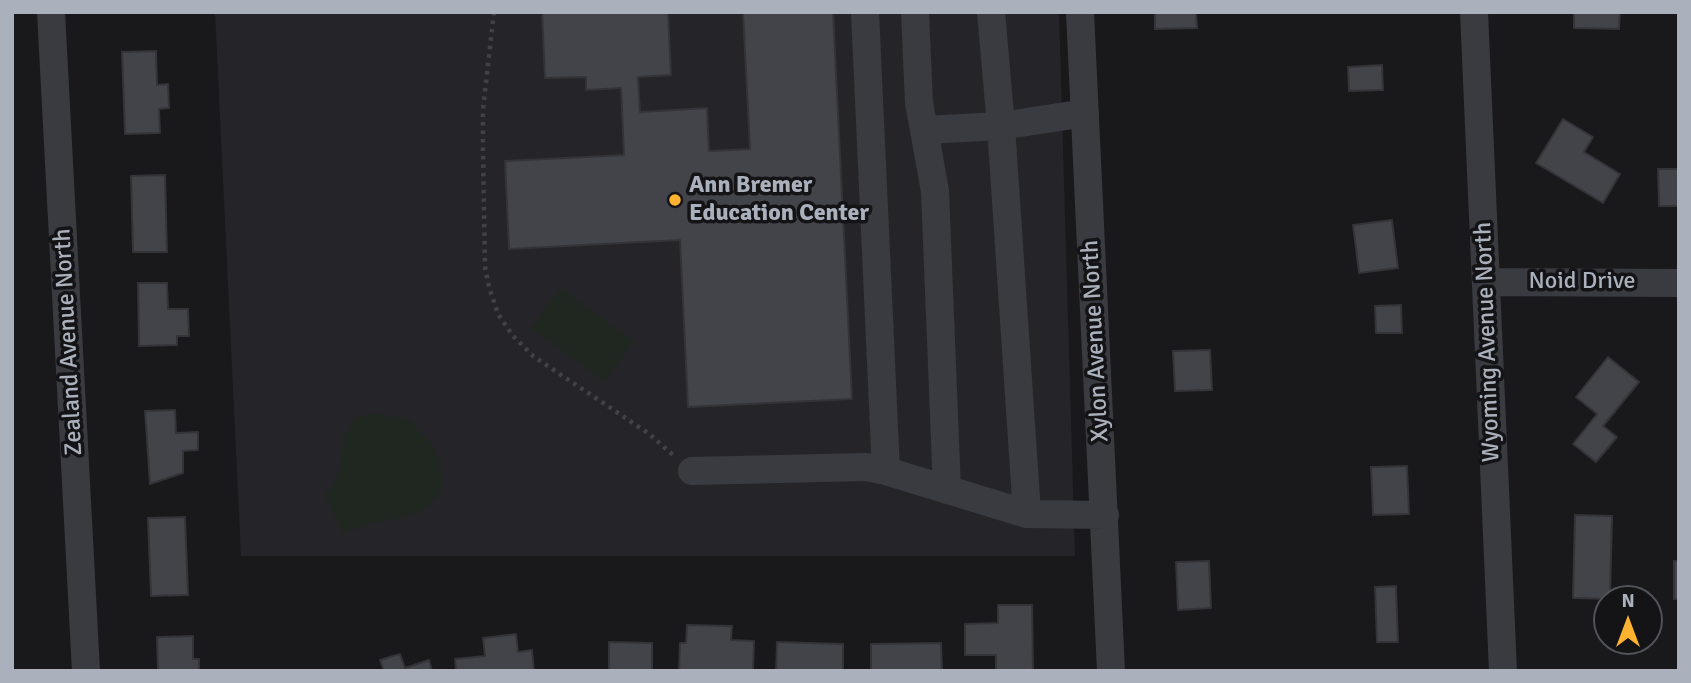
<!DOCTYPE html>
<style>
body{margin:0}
#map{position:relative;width:1691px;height:683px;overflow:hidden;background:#19191c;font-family:Signika,sans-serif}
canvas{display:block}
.frame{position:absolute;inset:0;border:14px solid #abb1bc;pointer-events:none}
.north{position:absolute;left:1593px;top:585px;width:70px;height:70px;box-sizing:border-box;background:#141417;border:2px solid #505359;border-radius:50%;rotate:0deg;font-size:19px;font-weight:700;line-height:28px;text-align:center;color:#abb1bc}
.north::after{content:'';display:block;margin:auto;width:24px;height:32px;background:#fdb330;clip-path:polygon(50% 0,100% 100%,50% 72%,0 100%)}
</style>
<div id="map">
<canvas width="1691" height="683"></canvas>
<div class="frame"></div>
<div class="north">N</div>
</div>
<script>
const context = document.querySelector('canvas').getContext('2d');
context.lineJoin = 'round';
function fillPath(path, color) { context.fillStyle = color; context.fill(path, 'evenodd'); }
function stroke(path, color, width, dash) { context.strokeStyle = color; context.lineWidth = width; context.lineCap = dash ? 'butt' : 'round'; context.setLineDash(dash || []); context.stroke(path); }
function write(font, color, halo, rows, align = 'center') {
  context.font = font + ' Signika,sans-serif'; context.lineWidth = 7; context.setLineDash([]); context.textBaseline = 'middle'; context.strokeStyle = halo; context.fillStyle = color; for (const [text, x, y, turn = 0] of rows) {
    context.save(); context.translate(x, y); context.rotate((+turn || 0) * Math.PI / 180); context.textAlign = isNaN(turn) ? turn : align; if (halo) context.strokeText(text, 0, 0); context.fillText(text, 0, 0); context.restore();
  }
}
fillPath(new Path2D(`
 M 215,12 L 1059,12 L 1075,556 L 241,556 Z`), '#252529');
fillPath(new Path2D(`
 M 560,288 L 634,341 L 605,382 L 531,328 Z
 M 379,414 L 410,420 L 437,452 L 443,482 L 437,497 L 419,514 L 372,523 L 343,533 L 324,495 L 338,477 L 344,436 L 356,417 Z`), '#1f2720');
const building = new Path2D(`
 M 542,12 L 668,12 L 671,75 L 638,77 L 640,112 L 707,108 L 709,151 L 750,149 L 743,12 L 833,12 L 852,399 L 688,407 L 680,240 L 509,249 L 505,161 L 624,155 L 621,88 L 586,90 L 586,77 L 545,78 Z
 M 1155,12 L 1208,12 L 1196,13 L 1197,28 L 1155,29 Z
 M 1574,12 L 1620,12 L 1619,29 L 1574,28 Z
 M 156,51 L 157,85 L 168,84 L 169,108 L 159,109 L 160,133 L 125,134 L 122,52 Z
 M 1382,65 L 1383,90 L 1349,91 L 1348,67 Z
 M 1563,119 L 1593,137 L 1584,152 L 1620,174 L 1603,203 L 1536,163 Z
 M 1658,169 L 1679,169 L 1679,206 L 1659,206 Z
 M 165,175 L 167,252 L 133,252 L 131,176 Z
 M 1392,220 L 1398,268 L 1359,273 L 1353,225 Z
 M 138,283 L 167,283 L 168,309 L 188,309 L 189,336 L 177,336 L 177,345 L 139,346 Z
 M 1401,305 L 1402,333 L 1376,333 L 1375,306 Z
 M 1210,350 L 1212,390 L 1175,391 L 1173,351 Z
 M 1608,357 L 1639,382 L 1603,426 L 1617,437 L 1596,462 L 1573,444 L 1597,414 L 1576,397 Z
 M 175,410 L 176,433 L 198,432 L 198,450 L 183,451 L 183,473 L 150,484 L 145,411 Z
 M 1407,466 L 1409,514 L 1373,515 L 1371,467 Z
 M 1575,515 L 1612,516 L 1610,599 L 1573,598 Z
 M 185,517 L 188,595 L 151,596 L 148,518 Z
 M 1209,561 L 1211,608 L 1178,610 L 1176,562 Z
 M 1674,561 L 1679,561 L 1679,599 L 1674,599 Z
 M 1396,586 L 1398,642 L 1377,642 L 1375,587 Z
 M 998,605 L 1032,605 L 1033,671 L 996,671 L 996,655 L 965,655 L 965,624 L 998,623 Z
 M 687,625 L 732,626 L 731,640 L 754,641 L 753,671 L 679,671 L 680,643 L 686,643 Z
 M 516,634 L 518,652 L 532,650 L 534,671 L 456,671 L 455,659 L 485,656 L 483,638 Z
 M 193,636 L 193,659 L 199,659 L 199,671 L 158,671 L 157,637 Z
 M 609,642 L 652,643 L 652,671 L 609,671 Z
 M 777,642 L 843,644 L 843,671 L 776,671 Z
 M 941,643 L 942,671 L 871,671 L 871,644 Z
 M 400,654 L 405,668 L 429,660 L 432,671 L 384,671 L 380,660 Z`);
fillPath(building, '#434449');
stroke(building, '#333338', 2);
stroke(new Path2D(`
 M 494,12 L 483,109 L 483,150 L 485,267 L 489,287 L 498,314 L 513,336 L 533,356 L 648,433 L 673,455`), '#404248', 4.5, [3.5, 5]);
stroke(new Path2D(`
 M 51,12 L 86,671
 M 865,12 L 886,471
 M 915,12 L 919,103 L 924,130 L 1001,126 L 991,12
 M 1080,12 L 1111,671
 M 1474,12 L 1503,671
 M 1085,113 L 1001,126 L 1027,514 L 1105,515
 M 924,130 L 935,191 L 947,490
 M 1486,282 L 1679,283
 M 692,471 L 866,467 L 886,471 L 1027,514`), '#3a3b41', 28);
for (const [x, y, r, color] of [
 [675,200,7,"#fdb330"]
]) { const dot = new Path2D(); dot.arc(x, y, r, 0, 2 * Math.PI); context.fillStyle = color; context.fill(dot); stroke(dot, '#141417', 2.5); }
write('bold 24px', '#abb1bc', '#141417', [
 ["Ann Bremer",689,186],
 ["Education Center",689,214]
], 'left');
write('24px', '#abb1bc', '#141417', [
 ["Noid Drive",1582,282],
 ["Xylon Avenue North",1096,341,-93],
 ["Zealand Avenue North",69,342,-93],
 ["Wyoming Avenue North",1488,342,-92]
]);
</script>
